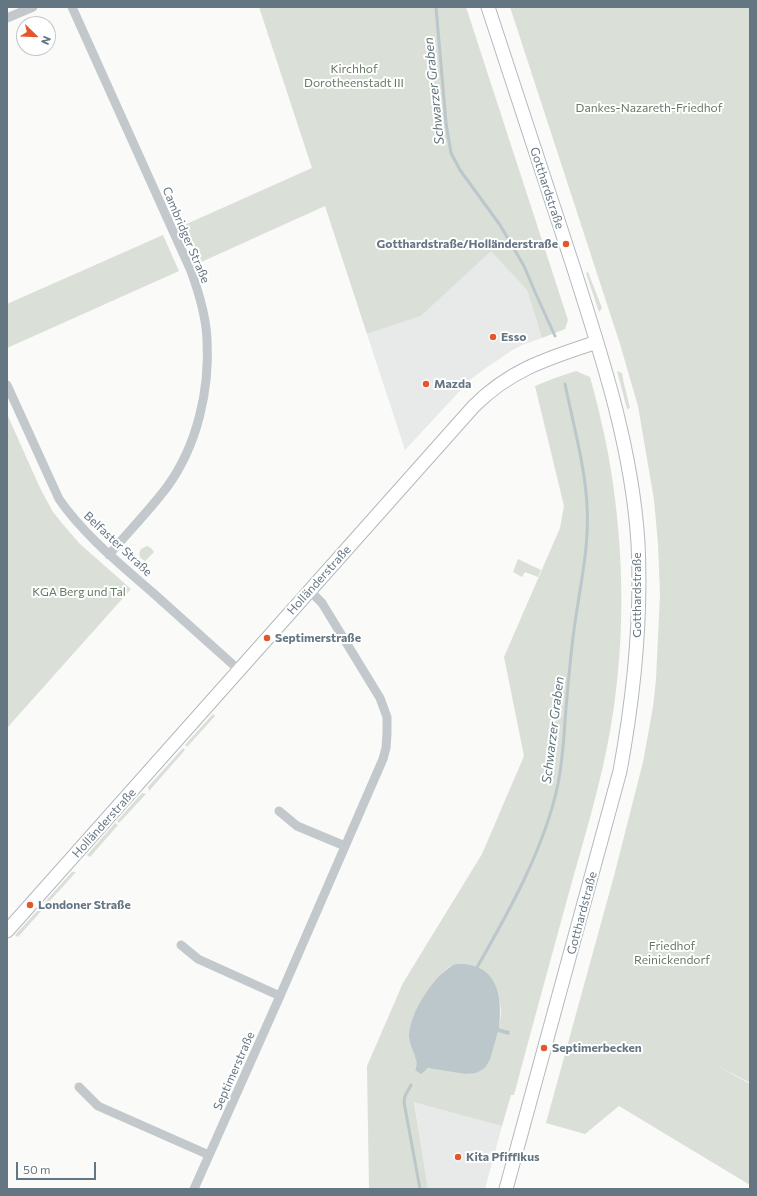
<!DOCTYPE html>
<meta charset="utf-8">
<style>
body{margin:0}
#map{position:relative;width:757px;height:1196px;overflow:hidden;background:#fafaf8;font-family:Commissioner,sans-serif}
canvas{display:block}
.frame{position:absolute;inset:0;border:8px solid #657683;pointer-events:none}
.north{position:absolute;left:16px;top:16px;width:40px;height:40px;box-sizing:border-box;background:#fff;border:1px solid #c1c8cd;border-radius:50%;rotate:113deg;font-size:11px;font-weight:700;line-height:16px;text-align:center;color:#657683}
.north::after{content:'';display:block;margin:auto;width:14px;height:18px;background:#e4572e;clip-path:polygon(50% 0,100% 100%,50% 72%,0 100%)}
.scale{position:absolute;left:16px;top:1162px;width:80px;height:18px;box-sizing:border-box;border:2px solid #657683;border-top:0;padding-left:5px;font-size:12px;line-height:14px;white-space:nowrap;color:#657683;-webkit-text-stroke:3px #fff;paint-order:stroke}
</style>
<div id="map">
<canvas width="757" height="1196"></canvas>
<div class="frame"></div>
<div class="north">N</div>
<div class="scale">50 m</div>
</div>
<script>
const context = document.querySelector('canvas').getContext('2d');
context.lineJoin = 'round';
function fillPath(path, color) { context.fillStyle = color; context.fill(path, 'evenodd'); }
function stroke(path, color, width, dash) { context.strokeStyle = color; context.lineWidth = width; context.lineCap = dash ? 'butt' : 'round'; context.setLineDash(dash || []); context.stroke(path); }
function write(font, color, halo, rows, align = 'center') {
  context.font = font + ' Commissioner,sans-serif'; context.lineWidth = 4; context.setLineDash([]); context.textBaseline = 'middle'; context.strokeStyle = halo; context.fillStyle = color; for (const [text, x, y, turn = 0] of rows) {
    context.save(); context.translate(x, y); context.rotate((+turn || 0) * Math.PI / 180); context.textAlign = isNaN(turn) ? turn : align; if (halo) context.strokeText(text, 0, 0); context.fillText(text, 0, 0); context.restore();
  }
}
fillPath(new Path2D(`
 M 491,250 L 527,290 L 542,338 L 522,345 L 511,351 L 483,370 L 470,380 L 405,450 L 367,334 L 421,316 Z
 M 414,1101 L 502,1126 L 485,1189 L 428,1189 Z`), '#e8e9e9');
fillPath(new Path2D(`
 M 259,7 L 466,7 L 568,320 L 565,329 L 542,338 L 527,290 L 491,251 L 421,316 L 367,334 L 325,206 L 199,263 L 182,226 L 312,168 Z
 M 510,7 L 750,7 L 750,1083 L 714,1064 L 750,1084 L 750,1185 L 619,1106 L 585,1134 L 546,1123 L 614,876 L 643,762 L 653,707 L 656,680 L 660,594 L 658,544 L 654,500 L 638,406 L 620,344 Z
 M 163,235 L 179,271 L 7,348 L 7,304 Z
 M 588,272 L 602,308 L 599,312 L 586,273 Z
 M 576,371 L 590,377 C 597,402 603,427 608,453 C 623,536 626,622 614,706 C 606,765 589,822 573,878 C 553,951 533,1023 514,1095 L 511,1095 L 502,1126 L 414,1102 L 428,1189 L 369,1189 L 367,1066 L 403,983 L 482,854 L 524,756 L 504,657 L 560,528 L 564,506 L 535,386 L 555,378 ZM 451,966 L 500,1002 L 501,1013 L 499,1028 L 510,1031 L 498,1032 L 490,1060 L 485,1068 L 465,1074 L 431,1068 L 426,1069 L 422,1071 L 415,1070 C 421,1058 409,1046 409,1034 C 409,1016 435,975 451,966 Z
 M 617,371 L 622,373 L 624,384 L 630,408 L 627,409 Z
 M 7,414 L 40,488 L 53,512 L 66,528 L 80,544 L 131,589 L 7,728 Z
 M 147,546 L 151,548 L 154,552 L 145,561 C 139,558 138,554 141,549 Z
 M 518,559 L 541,570 L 538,577 L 525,572 L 522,577 L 513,572 Z
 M 213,714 L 215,716 L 187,747 L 185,745 Z
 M 183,748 L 185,750 L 149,791 L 148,787 Z
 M 142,793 L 146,794 L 119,823 L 117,821 Z
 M 115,823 L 118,825 L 90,857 L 87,855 Z
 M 72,872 L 76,872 L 47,904 L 44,903 Z
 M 39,909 L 42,910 L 18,937 L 15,935 Z`), '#dadfd7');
fillPath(new Path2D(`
 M 456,964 C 497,962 503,995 499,1028 L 510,1031 L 509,1035 L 498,1032 L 490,1060 L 485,1068 L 476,1073 L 465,1074 L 428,1068 L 421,1074 L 415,1070 C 421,1060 408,1046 409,1034 C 410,1013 435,972 456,964 Z`), '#bbc7cb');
stroke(new Path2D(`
 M 436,7 L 446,123 L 451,153 L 460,170 L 500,225 L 524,266 L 535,292 L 555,336
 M 475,971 C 507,915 545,848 558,784 C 563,759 564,734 566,708 C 568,685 570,661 573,638 C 578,594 590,549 587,505 C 585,466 573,423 565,384
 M 411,1085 L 405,1096 L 404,1102 L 420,1189`), '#bbc7cb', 3);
const secondary = new Path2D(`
 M 488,7 C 516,93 545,180 573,266 C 602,357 632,447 638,543 C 642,621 634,695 620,771 L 506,1189
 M 7,931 L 474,406 C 511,369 549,358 597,342`);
stroke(secondary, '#b3babf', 15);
stroke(new Path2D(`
 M 72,7 L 191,271 C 199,293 206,316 207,339 C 210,390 197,446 167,487 C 149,511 128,532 109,555
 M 7,18 L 33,7
 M 7,385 L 59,499 C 84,535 119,563 152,592 C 181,618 210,644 239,670
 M 279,811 L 297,826 L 345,846
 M 181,945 L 198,959 L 280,996
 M 79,1087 L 98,1106 L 209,1155
 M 194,1189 L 280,996 L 383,759 L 386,748 L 387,733 L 387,717 L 380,698 L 322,603 L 310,591`), '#c3c8cc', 9);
stroke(secondary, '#fff', 13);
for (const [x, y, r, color] of [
 [566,244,4,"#e4572e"],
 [493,337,4,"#e4572e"],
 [426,384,4,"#e4572e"],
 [267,638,4,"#e4572e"],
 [30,905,4,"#e4572e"],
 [544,1048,4,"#e4572e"],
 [458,1157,4,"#e4572e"]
]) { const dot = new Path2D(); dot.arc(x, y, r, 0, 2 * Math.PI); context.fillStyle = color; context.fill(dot); stroke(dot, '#fff', 1.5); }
write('12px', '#687a64', '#fff', [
 ["Kirchhof",354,69],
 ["Dorotheenstadt III",354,83],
 ["Dankes-Nazareth-Friedhof",649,108],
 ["KGA Berg und Tal",79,592],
 ["Friedhof",672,946],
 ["Reinickendorf",672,960]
]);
write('12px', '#657683', '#fff', [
 ["Gotthardstraße",547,188,72],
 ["Cambridger Straße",186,235,67],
 ["Belfaster Straße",118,544,43],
 ["Holländerstraße",319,580,-48],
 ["Gotthardstraße",637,595,-90],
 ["Holländerstraße",104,823,-48],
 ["Gotthardstraße",582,913,-75],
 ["Septimerstraße",234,1071,-66]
]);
write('bold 12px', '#657683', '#fff', [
 ["Gotthardstraße/Holländerstraße",558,244,"right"],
 ["Esso",501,337],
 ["Mazda",434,384],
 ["Septimerstraße",275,638],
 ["Londoner Straße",38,905],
 ["Septimerbecken",552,1048],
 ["Kita Pfiffikus",466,1157]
], 'left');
write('italic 13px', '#60757c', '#fff', [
 ["Schwarzer Graben",434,91,-96],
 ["Schwarzer Graben",553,730,-83]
]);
</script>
